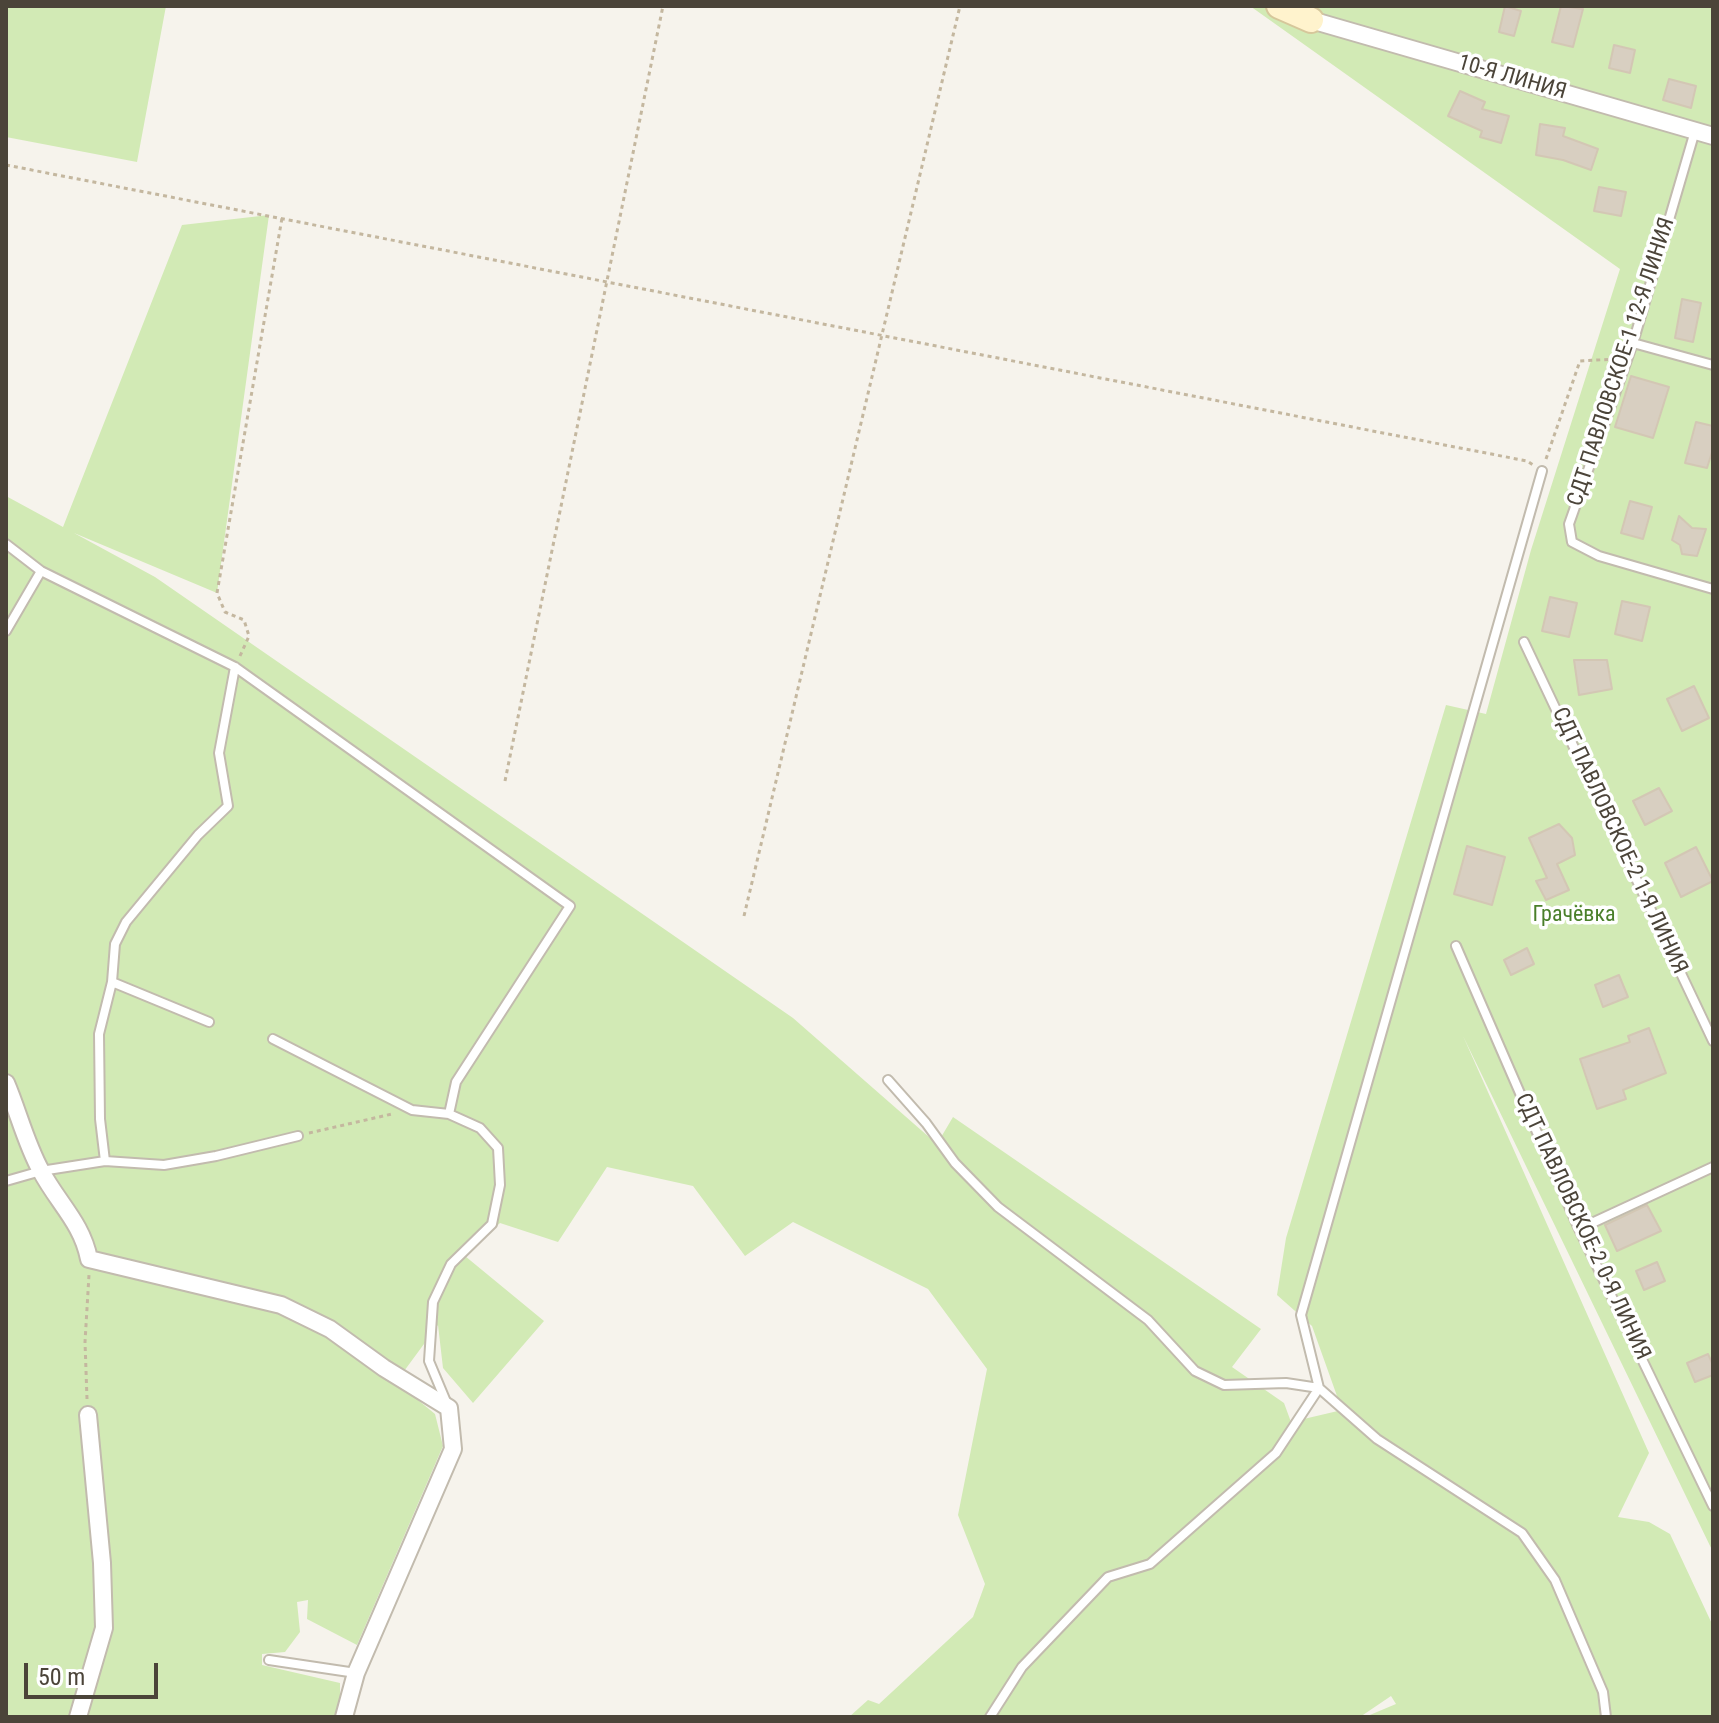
<!DOCTYPE html>
<meta charset="utf-8">
<style>
body{margin:0}
#map{position:relative;width:1719px;height:1723px;overflow:hidden;background:#f6f3ec;font-family:"Roboto Condensed",sans-serif}
canvas{display:block}
.frame{position:absolute;inset:0;border:8px solid #4b4439;pointer-events:none}
.scale{position:absolute;left:24px;top:1663px;width:134px;height:36px;box-sizing:border-box;border:4px solid #4b4439;border-top:0;padding-left:10px;font-size:24px;line-height:28px;white-space:nowrap;color:#4b4439;-webkit-text-stroke:6px #fff;paint-order:stroke}
</style>
<div id="map">
<canvas width="1719" height="1723"></canvas>
<div class="frame"></div>
<div class="scale">50 m</div>
</div>
<script>
const context = document.querySelector('canvas').getContext('2d');
context.lineJoin = 'round';
function fillPath(path, color) { context.fillStyle = color; context.fill(path, 'evenodd'); }
function stroke(path, color, width, dash) { context.strokeStyle = color; context.lineWidth = width; context.lineCap = dash ? 'butt' : 'round'; context.setLineDash(dash || []); context.stroke(path); }
function write(font, color, halo, rows, align = 'center') {
  context.font = font + ' "Roboto Condensed",sans-serif'; context.lineWidth = 7; context.setLineDash([]); context.textBaseline = 'middle'; context.strokeStyle = halo; context.fillStyle = color; for (const [text, x, y, turn = 0] of rows) {
    context.save(); context.translate(x, y); context.rotate((+turn || 0) * Math.PI / 180); context.textAlign = isNaN(turn) ? turn : align; if (halo) context.strokeText(text, 0, 0); context.fillText(text, 0, 0); context.restore();
  }
}
fillPath(new Path2D(`
 M 6,6 L 166,6 L 137,162 L 6,137 Z
 M 1250,6 L 1713,6 L 1713,1552 L 1463,1036 L 1649,1453 L 1618,1517 L 1649,1522 L 1670,1534 L 1713,1626 L 1713,1717 L 1365,1717 L 1396,1704 L 1391,1696 L 1360,1717 L 849,1717 L 868,1700 L 879,1704 L 973,1617 L 985,1584 L 958,1515 L 987,1369 L 928,1289 L 793,1222 L 745,1256 L 693,1186 L 607,1167 L 558,1242 L 500,1223 L 465,1256 L 544,1321 L 473,1403 L 443,1368 L 438,1325 L 396,1382 L 435,1414 L 443,1446 L 357,1645 L 307,1619 L 308,1600 L 297,1602 L 300,1632 L 285,1652 L 262,1654 L 262,1665 L 340,1683 L 340,1708 L 336,1717 L 6,1717 L 6,496 L 63,527 L 182,225 L 269,215 L 217,593 L 74,533 L 155,577 L 793,1018 L 937,1144 L 953,1117 L 1261,1329 L 1232,1367 L 1284,1403 L 1291,1422 L 1342,1410 L 1312,1326 L 1277,1295 L 1286,1238 L 1446,705 L 1486,714 L 1531,550 L 1620,269 Z`), '#d2eab5');
const building = new Path2D(`
 M 1505,6 L 1521,11 L 1514,36 L 1499,32 Z
 M 1561,6 L 1583,9 L 1573,47 L 1552,42 Z
 M 1614,45 L 1635,50 L 1630,73 L 1609,68 Z
 M 1669,79 L 1696,86 L 1691,108 L 1663,100 Z
 M 1460,91 L 1485,102 L 1482,109 L 1509,116 L 1501,143 L 1480,137 L 1482,131 L 1448,116 Z
 M 1540,124 L 1565,128 L 1563,136 L 1598,149 L 1591,170 L 1563,160 L 1536,155 Z
 M 1599,187 L 1626,192 L 1621,216 L 1594,211 Z
 M 1682,299 L 1701,303 L 1693,342 L 1675,338 Z
 M 1631,376 L 1669,387 L 1653,438 L 1615,427 Z
 M 1696,422 L 1713,426 L 1713,449 L 1707,468 L 1685,463 Z
 M 1630,501 L 1652,507 L 1643,539 L 1621,533 Z
 M 1679,516 L 1692,528 L 1706,529 L 1697,556 L 1682,554 L 1680,545 L 1672,540 Z
 M 1550,597 L 1577,603 L 1569,637 L 1542,631 Z
 M 1622,601 L 1650,607 L 1642,641 L 1615,634 Z
 M 1574,660 L 1607,660 L 1612,689 L 1579,695 Z
 M 1694,686 L 1709,718 L 1682,731 L 1667,699 Z
 M 1659,788 L 1672,811 L 1645,825 L 1633,801 Z
 M 1559,824 L 1572,838 L 1575,855 L 1557,864 L 1569,890 L 1546,900 L 1536,881 L 1547,878 L 1529,838 Z
 M 1467,846 L 1505,857 L 1492,905 L 1454,894 Z
 M 1696,847 L 1713,881 L 1681,897 L 1665,863 Z
 M 1527,948 L 1534,964 L 1511,975 L 1504,960 Z
 M 1619,975 L 1628,997 L 1603,1007 L 1595,985 Z
 M 1649,1028 L 1666,1073 L 1623,1090 L 1626,1099 L 1597,1109 L 1580,1059 L 1630,1042 L 1628,1036 Z
 M 1647,1205 L 1661,1231 L 1617,1251 L 1605,1225 Z
 M 1657,1262 L 1665,1281 L 1644,1290 L 1636,1271 Z
 M 1708,1354 L 1713,1365 L 1713,1375 L 1695,1382 L 1687,1363 Z`);
fillPath(building, '#d8cfc1');
stroke(building, '#d3c7b4', 2);
const lane = new Path2D(`
 M 1695,131 L 1633,343 L 1569,524 L 1572,542 L 1599,556 L 1713,589
 M 1633,343 L 1713,365
 M 6,544 L 41,571 L 235,667 L 570,906 L 456,1082 L 449,1114
 M 6,631 L 41,571
 M 1524,642 L 1713,1041
 M 1456,946 L 1579,1229 L 1713,1506
 M 112,982 L 209,1022
 M 273,1039 L 412,1110 L 449,1114 L 480,1128 L 498,1148 L 500,1185 L 492,1224 L 451,1264 L 433,1302 L 429,1361 L 447,1404
 M 888,1080 L 926,1123 L 955,1163 L 998,1207 L 1148,1320 L 1195,1371 L 1224,1385 L 1286,1383 L 1319,1388 L 1377,1439 L 1522,1533 L 1555,1580 L 1603,1692 L 1606,1717
 M 105,1161 L 100,1119 L 99,1034 L 112,982 L 115,944 L 126,922 L 198,835 L 228,806 L 219,753 L 235,667
 M 6,1181 L 41,1171 L 105,1161 L 164,1165 L 216,1156 L 298,1136
 M 1579,1229 L 1713,1167
 M 269,1660 L 356,1673
 M 990,1717 L 1022,1667 L 1108,1577 L 1150,1564 L 1276,1453 L 1319,1388 L 1301,1315 L 1542,471`);
const street = new Path2D(`
 M 1311,20 L 1713,136
 M 6,1083 C 18,1111 26,1144 41,1171 C 58,1203 82,1223 89,1259 L 281,1305 L 330,1329 L 384,1368 L 449,1408 L 453,1449 L 356,1673 L 344,1717
 M 78,1717 L 104,1628 L 102,1563 L 88,1415`);
const secondary = new Path2D(`
 M 1279,6 L 1311,20`);
stroke(lane, '#c2bbae', 12);
stroke(street, '#c2bbae', 20);
stroke(secondary, '#d6c79b', 28);
stroke(new Path2D(`
 M 6,165 L 1527,461 L 1533,465
 M 1546,459 L 1580,361 L 1616,359
 M 240,656 L 249,636 L 244,620 L 225,612 L 217,593 L 282,218
 M 505,781 L 663,6
 M 744,916 L 960,6
 M 309,1133 L 392,1114
 M 87,1399 L 85,1342 L 89,1275`), '#c4b79f', 3, [4, 4]);
stroke(lane, '#fff', 8);
stroke(street, '#fff', 16);
stroke(secondary, '#fff3cd', 24);
write('22px', '#4b4439', '#fff', [
 ["10-Я ЛИНИЯ",1512,78,16],
 ["СДТ ПАВЛОВСКОЕ-1 12-Я ЛИНИЯ",1622,362,-72],
 ["СДТ ПАВЛОВСКОЕ-2 1-Я ЛИНИЯ",1619,841,65],
 ["СДТ ПАВЛОВСКОЕ-2 0-Я ЛИНИЯ",1582,1227,65]
]);
write('22px', '#4a7f2a', '#fff', [
 ["Грачёвка",1574,915]
]);
</script>
